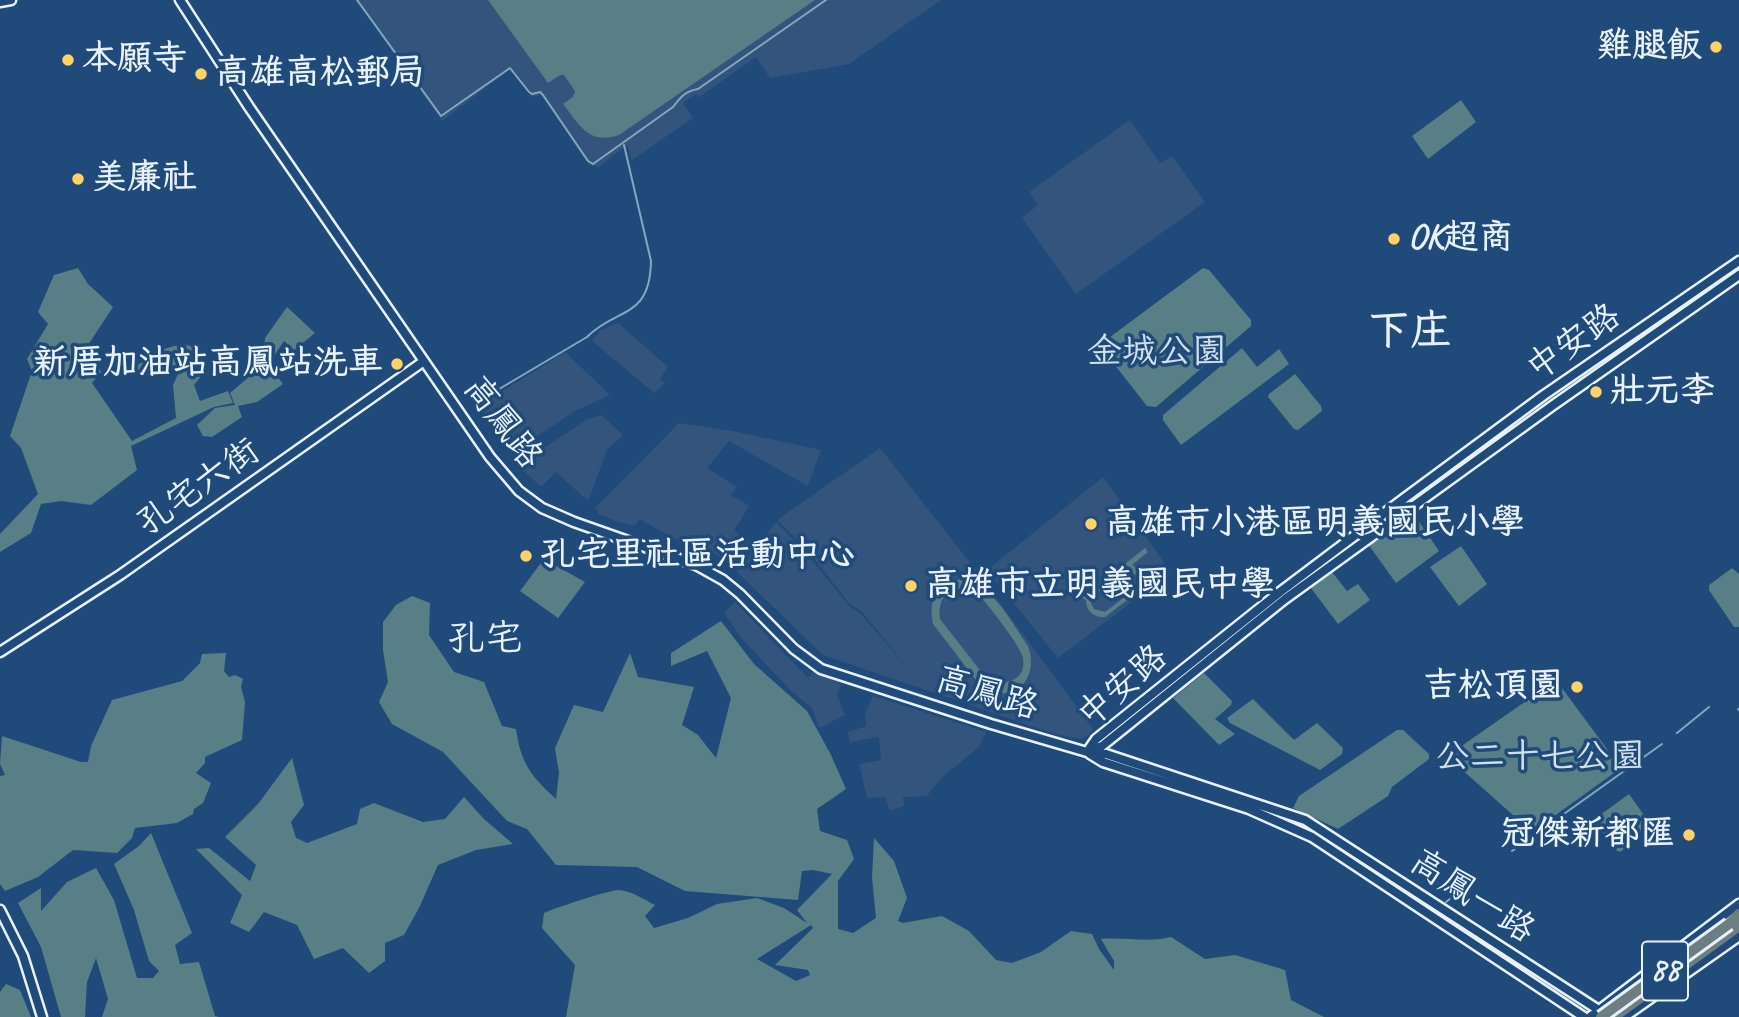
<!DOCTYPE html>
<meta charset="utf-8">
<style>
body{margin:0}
canvas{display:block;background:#1f4a7a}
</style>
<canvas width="1739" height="1017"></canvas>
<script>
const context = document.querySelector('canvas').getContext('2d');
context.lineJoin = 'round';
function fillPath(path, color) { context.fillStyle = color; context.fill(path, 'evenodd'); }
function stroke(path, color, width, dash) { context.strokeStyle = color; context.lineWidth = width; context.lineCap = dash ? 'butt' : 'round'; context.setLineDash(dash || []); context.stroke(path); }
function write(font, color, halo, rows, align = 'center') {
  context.font = font + ' Caveat,"LXGW WenKai TC",sans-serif'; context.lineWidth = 7; context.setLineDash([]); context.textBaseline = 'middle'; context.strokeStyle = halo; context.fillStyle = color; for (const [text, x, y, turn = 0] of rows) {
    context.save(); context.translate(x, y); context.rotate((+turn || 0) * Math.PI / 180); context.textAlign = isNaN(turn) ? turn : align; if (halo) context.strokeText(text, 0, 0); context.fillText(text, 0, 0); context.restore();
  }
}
fillPath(new Path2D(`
 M 356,0 L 941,0 L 849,64 L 770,78 L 756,57 L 699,97 L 696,94 L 683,103 L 693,118 L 632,160 L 627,145 L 599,167 L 589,165 L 541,95 L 532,97 L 510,69 L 442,121 Z
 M 1130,120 L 1160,163 L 1172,156 L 1205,202 L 1076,294 L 1022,218 L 1038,205 L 1029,192 Z
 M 618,323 L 668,367 L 660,379 L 665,383 L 654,393 L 592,341 L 601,330 Z
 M 565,352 L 610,395 L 575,411 L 515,451 L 510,450 L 479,406 Z
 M 601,415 L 623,435 L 607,450 L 588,501 L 556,472 L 541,487 L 524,471 L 524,464 L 529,458 L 588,419 Z
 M 679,423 L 732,431 L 821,450 L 808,486 L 729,441 L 707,468 L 737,487 L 731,495 L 749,506 L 734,531 L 749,541 L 731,563 L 686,538 L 681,542 L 639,519 L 635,526 L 618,522 L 599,514 L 595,508 Z
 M 880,448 L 975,569 L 1093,729 L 1089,735 L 1080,739 L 1055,734 L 823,655 L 737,572 L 776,522 L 808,555 L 849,606 L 860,613 L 911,672 L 863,613 L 848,602 L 809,552 L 777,520 Z
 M 1103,477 L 1171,572 L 1058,658 L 987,570 Z
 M 735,602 L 808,678 L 814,671 L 841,684 L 837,695 L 845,715 L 819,728 L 812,708 L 792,692 L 744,641 L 724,613 Z
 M 873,696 L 986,732 L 979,747 L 940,779 L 927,796 L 903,797 L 904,806 L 890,811 L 885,797 L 867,798 L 859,764 L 881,760 L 879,737 L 850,742 L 848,732 L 866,726 L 865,714 Z`), '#33547c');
fillPath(new Path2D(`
 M 488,0 L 815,0 L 619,135 C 589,145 580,126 563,104 L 573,97 L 575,91 L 564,75 L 560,75 L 548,83 Z
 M 1461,100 L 1476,122 L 1428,159 L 1412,136 Z
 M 78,268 L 88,284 L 113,307 L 88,345 L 101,372 L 92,383 L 132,441 L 176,418 L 173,385 L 179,372 L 174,366 L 152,374 L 131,370 C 154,353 176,336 204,351 L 206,370 L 194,385 L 200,401 L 228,391 L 233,403 L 214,407 L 131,446 L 137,470 L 91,505 L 61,501 L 41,504 L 31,533 L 0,552 L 0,534 L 38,494 L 21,448 L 10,436 L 32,371 L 27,359 L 48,324 L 38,312 L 54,275 Z
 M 1203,268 L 1209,270 L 1251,320 L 1251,326 L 1156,407 L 1147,406 L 1103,350 L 1102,343 Z
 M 287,307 L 315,333 L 294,350 L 284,341 L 268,365 L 283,384 L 257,402 L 238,406 L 242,417 L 212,437 L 203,436 L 197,425 L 215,408 L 235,405 L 230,393 L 263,365 L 265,338 Z
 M 1242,348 L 1257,367 L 1279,349 L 1289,364 L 1181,445 L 1163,420 L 1163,415 Z
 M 1295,374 L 1321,406 L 1322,411 L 1298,430 L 1294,429 L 1268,397 L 1269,394 Z
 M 1410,513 L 1414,514 L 1439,551 L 1396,583 L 1368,544 Z
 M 1461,546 L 1487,584 L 1459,606 L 1430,567 Z
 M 1145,548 L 1148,552 L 1132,565 C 1141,570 1147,577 1143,588 L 1105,617 C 1094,618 1086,611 1086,600 L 1082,598 ZM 1130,570 L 1139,578 L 1139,586 L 1105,612 L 1094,609 L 1091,603 L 1093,596 L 1124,572 Z
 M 544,559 L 585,582 L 558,618 L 520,591 Z
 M 1732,568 L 1739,574 L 1739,627 L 1734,627 L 1709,590 L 1709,585 Z
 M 1332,572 L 1347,591 L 1358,584 L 1370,600 L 1338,624 L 1311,588 Z
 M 963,579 C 994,586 1011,622 1028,646 C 1041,681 1010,708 979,684 L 933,624 C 928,598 937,582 963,579 ZM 963,588 C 968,589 974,590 978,594 C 986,602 1022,648 1023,658 C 1027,681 1003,688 986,678 L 940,619 C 938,601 944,591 963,588 Z
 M 412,596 L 430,603 L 429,635 L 454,672 L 484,682 L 502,726 L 516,729 C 521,764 531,776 556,799 L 559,773 L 555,748 L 574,705 L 603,712 L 630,653 L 638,677 L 694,687 L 682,725 L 698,735 L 716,758 L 731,698 L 707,651 L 671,666 L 671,653 L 721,621 L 754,664 L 807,711 L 831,755 L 846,789 L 817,809 L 820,831 L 847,840 L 854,859 L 838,881 L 838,929 L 853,933 L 876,918 L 872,878 L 874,838 L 894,861 L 907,898 L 898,921 L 903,923 L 942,916 L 969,931 L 996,960 L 1012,963 L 1041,952 L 1071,931 L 1092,934 L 1099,949 L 1114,970 L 1114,961 L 1101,939 C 1125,937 1148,943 1171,937 L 1205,959 L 1235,955 L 1285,970 L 1291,1000 L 1324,1017 L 566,1017 L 575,965 L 542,928 L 544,913 C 555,908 609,890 619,890 C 632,891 643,899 655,905 L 645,916 L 654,928 L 688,918 L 717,904 L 757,898 L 784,908 L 807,923 L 797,910 L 832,874 L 813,870 L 802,871 L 798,900 L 685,891 L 637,867 L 556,865 L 527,829 L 507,821 L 443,752 L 392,724 L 379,702 L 388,682 L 383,650 L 383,622 L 396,605 ZM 811,925 L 813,928 L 775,965 L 808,970 L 810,975 L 796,981 L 757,959 Z
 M 226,653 L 224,671 L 229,677 L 235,675 L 243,679 L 241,687 L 245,702 L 242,740 L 205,757 L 205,763 L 196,773 L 211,783 L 203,803 L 194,809 L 193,814 L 177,823 L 135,828 L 132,838 L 117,853 L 73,850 L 38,877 L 5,891 L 0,884 L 0,776 L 5,775 L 0,764 L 2,736 L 81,762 L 88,762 L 91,746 L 112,700 L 182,681 L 200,663 L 202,654 Z
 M 1204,673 L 1232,701 L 1231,705 L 1215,719 L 1235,734 L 1219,745 L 1173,698 Z
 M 1552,683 L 1559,684 L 1621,768 L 1532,832 L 1450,759 L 1450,754 Z
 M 1253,699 L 1294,740 L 1317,723 L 1343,748 L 1342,754 L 1320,770 L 1230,723 L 1227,718 Z
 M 1397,730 L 1403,730 L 1429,754 L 1429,759 L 1392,787 L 1388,796 L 1338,829 L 1293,808 L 1299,796 Z
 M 292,758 L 304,805 L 291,822 L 296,838 L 307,843 L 357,824 L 360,809 L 374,803 L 423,822 L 445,819 L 464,797 L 484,819 L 513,844 L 476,850 L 438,865 L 419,908 L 404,935 L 385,943 L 385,961 L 369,973 L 343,948 L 314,959 L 297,925 L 264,912 L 249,932 L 230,923 L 242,895 L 196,849 L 209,848 L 250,881 L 256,865 L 225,837 L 258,804 Z
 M 1629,794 L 1653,828 L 1620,852 L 1617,851 L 1596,823 L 1596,818 Z
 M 151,833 L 192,933 L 175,945 L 180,964 L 199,962 L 215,1016 L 219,1017 L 102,1017 L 108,999 L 96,958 L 87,982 L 85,1017 L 61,1017 L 41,947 L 18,903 L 41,888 L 41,911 L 67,882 L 96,868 L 114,900 L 137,978 L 153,978 L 159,971 L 149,961 L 134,910 L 114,864 L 139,846 Z
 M 6,984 L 20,990 L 31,1017 L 0,1017 L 0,992 Z`), '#577f85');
stroke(new Path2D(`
 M 357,0 L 441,116 L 510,68 L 529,92 L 532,94 L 540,92 L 543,95 L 588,161 L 593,164 L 673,107 C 680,98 685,91 698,89 L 826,0
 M 484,398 L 587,337 C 616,307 650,320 651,261 L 624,145
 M 1738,709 L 1739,710
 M 1677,733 L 1709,707
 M 1512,851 L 1662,744
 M 1446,902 L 1473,881`), '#83a8c0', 2);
const secondary = new Path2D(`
 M 180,0 L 249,107 L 490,457 L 519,491 L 542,508 L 574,522 L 696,565 L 723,580 L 740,594 L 794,649 L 821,669 L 991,724 L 1087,752 L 1106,754 L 1305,820 L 1608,1016
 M 0,2 L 11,0
 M 0,652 L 120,575 L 424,361
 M 1090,751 L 1102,746 L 1285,599 L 1552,406 L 1739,275
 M 1087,752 L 1096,739 L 1280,592 L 1402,500 L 1544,395 L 1739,261
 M 1090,754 L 1103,762 L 1249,809 L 1312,837 L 1584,1017
 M 0,910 L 23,956 L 42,1017
 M 1590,1017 L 1739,904
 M 1624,1017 L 1739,936`);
const highway = new Path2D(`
 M 1729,924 L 1739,914
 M 1614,1017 L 1739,926`);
stroke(secondary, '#e8f1f8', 13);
stroke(highway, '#e8f1f8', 16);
stroke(secondary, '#1f4a7a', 8);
stroke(highway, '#6d7d84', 10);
const highwayBridge = new Path2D(`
 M 1601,1017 L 1729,924`);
stroke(highwayBridge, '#e8f1f8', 16, []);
stroke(highwayBridge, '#6d7d84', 10);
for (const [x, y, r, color] of [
 [1716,47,7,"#ffd166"],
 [68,60,7,"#ffd166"],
 [201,74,7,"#ffd166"],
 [78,179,7,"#ffd166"],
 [1394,239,7,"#ffd166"],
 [397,364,7,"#ffd166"],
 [1596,392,7,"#ffd166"],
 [1091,524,7,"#ffd166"],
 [526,556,7,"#ffd166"],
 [911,586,7,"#ffd166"],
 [1577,687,7,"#ffd166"],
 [1689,835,7,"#ffd166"]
]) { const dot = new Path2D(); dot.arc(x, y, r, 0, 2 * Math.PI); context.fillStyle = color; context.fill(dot); stroke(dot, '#1f4a7a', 2.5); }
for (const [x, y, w] of [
 [1665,971,46]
]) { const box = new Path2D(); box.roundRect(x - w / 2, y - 29.5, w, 59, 5); context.fillStyle = '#1f4a7a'; context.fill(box); stroke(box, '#e8f1f8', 2); }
write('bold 33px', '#e8f1f8', null, [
 ["88",1665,971]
]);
write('bold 35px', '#e8f1f8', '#1f4a7a', [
 ["雞腿飯",1702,47,"right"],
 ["本願寺",82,60],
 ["高雄高松郵局",215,74],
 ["美廉社",92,179],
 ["OK超商",1408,239],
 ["新厝加油站高鳳站洗車",383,364,"right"],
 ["壯元李",1610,392],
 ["高雄市小港區明義國民小學",1105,524],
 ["孔宅里社區活動中心",540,556],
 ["高雄市立明義國民中學",925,586],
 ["吉松頂園",1563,687,"right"],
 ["冠傑新都匯",1675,835,"right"]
], 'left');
write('35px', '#e8f1f8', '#1f4a7a', [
 ["中安路",1574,343,-35],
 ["高鳳路",502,423,53],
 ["孔宅六街",199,488,-35],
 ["中安路",1123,687,-41],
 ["高鳳路",987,694,17],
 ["高鳳一路",1472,897,33]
]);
write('35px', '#d2e0e7', '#1f4a7a', [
 ["金城公園",1157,353],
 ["公二十七公園",1540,758]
]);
write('37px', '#e8f1f8', '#1f4a7a', [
 ["孔宅",485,640]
]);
write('bold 42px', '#e8f1f8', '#1f4a7a', [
 ["下庄",1410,333]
]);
</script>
